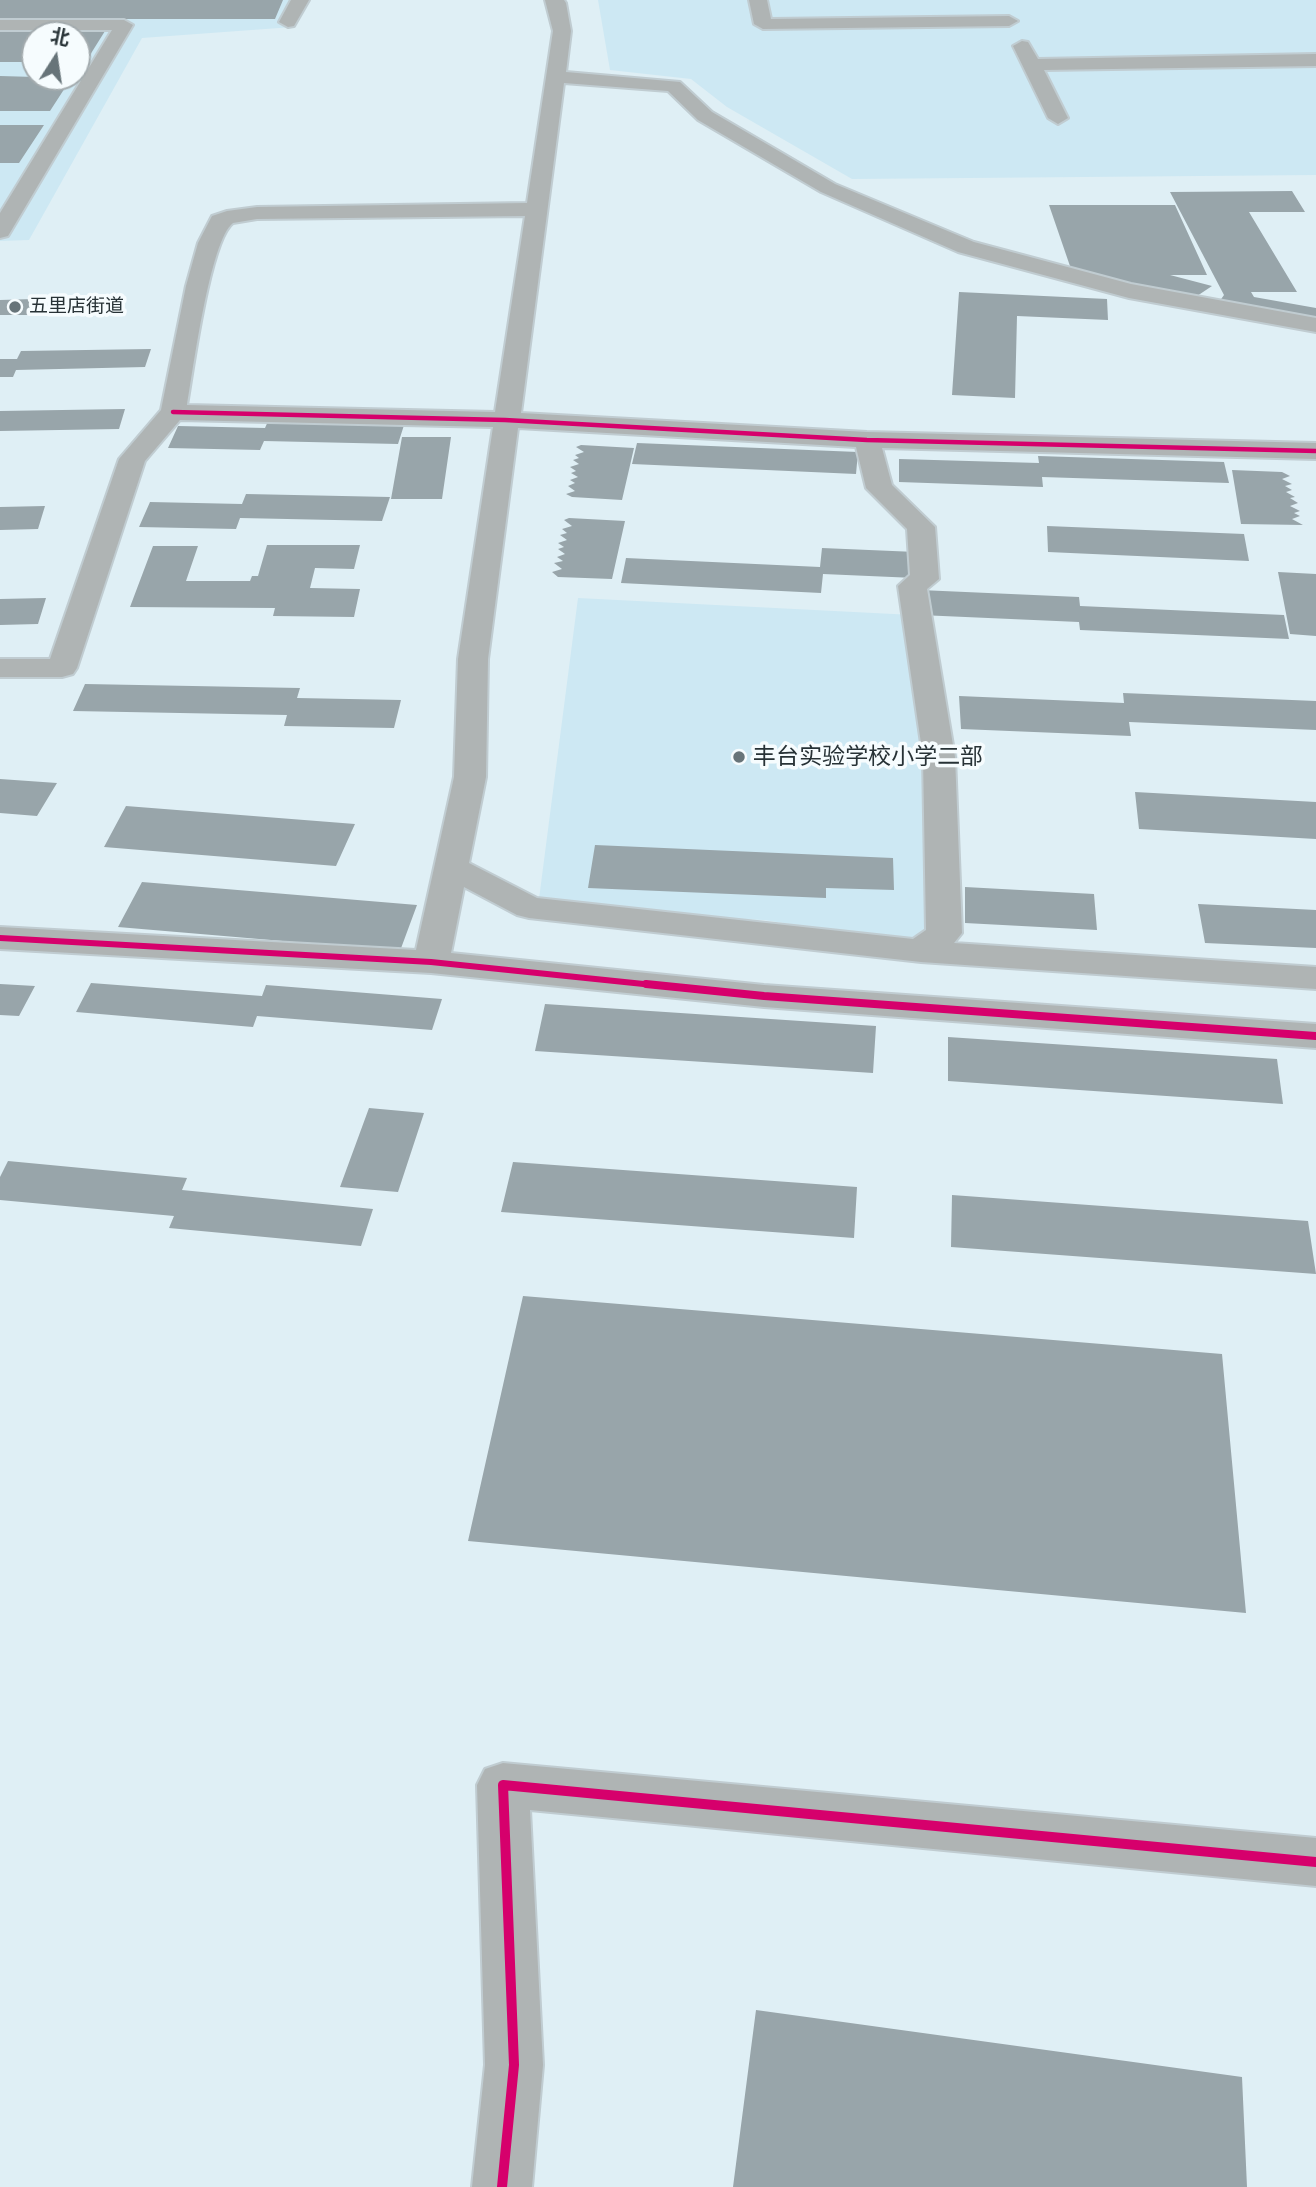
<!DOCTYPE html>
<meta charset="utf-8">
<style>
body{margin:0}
#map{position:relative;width:1316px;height:2187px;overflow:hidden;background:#dfeff5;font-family:Karla,"Noto Sans SC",sans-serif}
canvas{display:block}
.north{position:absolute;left:21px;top:21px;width:70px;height:70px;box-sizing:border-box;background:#f6fcfe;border:2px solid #a3abae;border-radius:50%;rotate:12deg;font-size:19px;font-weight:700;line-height:28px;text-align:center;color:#273236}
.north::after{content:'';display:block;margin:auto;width:24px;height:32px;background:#677479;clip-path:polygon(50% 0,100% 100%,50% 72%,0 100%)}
</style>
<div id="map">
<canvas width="1316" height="2187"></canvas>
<div class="north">北</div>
</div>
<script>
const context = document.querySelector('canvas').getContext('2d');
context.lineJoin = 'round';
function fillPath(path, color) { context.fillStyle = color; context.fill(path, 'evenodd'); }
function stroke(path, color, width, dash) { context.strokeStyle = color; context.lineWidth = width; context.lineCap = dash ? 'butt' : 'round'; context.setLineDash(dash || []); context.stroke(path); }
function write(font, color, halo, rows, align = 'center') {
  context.font = font + ' Karla,"Noto Sans SC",sans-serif'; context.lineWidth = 7; context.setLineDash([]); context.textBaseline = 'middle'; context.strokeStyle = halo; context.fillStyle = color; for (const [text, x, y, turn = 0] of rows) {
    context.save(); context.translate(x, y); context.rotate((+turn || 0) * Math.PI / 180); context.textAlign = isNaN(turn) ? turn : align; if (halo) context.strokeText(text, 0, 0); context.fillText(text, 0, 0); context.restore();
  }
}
fillPath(new Path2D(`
 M 0,0 L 307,0 L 293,27 L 142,38 L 29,240 L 0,241 ZM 35,35 L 77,35 L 77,77 L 35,77 Z
 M 598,0 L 1316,0 L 1316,175 L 852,179 L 727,107 L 691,79 L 610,70 Z
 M 578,598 L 913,615 L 931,928 L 904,941 L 764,920 L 667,916 L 539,899 Z`), '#cde8f3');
fillPath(new Path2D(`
 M 0,0 L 283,0 L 275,19 L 0,19 Z
 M 0,30 L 105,31 L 85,63 L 77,63 L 77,35 L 35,35 L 35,62 L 0,62 Z
 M 0,76 L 35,77 L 72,77 L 50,111 L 0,111 Z
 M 0,125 L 44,125 L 19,163 L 0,163 Z
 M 1292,191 L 1305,212 L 1249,212 L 1297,292 L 1251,292 L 1254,297 L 1316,308 L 1316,318 L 1219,302 L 1224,295 L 1170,192 Z
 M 1049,205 L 1175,205 L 1207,275 L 1170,275 L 1212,286 L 1191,300 L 1071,269 Z
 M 959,292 L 1107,299 L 1108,320 L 1017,316 L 1015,398 L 952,395 Z
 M 34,299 L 28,315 L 0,315 L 0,300 Z
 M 151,349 L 145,367 L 16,370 L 13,377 L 0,377 L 0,359 L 17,359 L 21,351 Z
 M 125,409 L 119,429 L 0,431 L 0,411 Z
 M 269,419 L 405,422 L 398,444 L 264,441 L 260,450 L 168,448 L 178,426 L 265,428 Z
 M 402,437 L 451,437 L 442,499 L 391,499 Z
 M 637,443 L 858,452 L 856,474 L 632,464 Z
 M 581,445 L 634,448 L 622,500 L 572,497 L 566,494 L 575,491 L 568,486 L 575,483 L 570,480 L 578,477 L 571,473 L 576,471 L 570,467 L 579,464 L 573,460 L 579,458 L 575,455 L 584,452 L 576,447 Z
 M 1038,456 L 1224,462 L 1229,483 L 1042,477 L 1043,487 L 899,482 L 899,459 L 1039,463 Z
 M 1232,470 L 1282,472 L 1290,476 L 1282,479 L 1292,484 L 1285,486 L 1292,490 L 1286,492 L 1295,497 L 1290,498 L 1298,503 L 1290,506 L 1300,511 L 1294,513 L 1300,516 L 1292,519 L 1303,525 L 1241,524 Z
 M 246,494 L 390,497 L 382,521 L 240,518 L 236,529 L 139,527 L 150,502 L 242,504 Z
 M 45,506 L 38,529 L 0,530 L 0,507 Z
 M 569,518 L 625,521 L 612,579 L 558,577 L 552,572 L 562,569 L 554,563 L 563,561 L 557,557 L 565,554 L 558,549 L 564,547 L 558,543 L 567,540 L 560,535 L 567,533 L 562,529 L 572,526 L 564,520 Z
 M 1047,526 L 1244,534 L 1249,561 L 1048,552 Z
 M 267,545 L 360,545 L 354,569 L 315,568 L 310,588 L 360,589 L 354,617 L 273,616 L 275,608 L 130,607 L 153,546 L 198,546 L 186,581 L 250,581 L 252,576 L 258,576 Z
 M 822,548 L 916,552 L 915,578 L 823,574 L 821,593 L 621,583 L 626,558 L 820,567 Z
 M 1278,572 L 1316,574 L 1316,636 L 1290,634 Z
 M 920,590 L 1079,597 L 1080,606 L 1284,615 L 1289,639 L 1080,630 L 1079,622 L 920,615 Z
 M 46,598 L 38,624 L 0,625 L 0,599 Z
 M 85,684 L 300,688 L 297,698 L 401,700 L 394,728 L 284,726 L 287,715 L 73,711 Z
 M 1123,693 L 1316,701 L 1316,730 L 1129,722 L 1131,736 L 961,729 L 959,696 L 1124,703 Z
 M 0,779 L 57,783 L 37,816 L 0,813 Z
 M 1135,792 L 1316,802 L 1316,839 L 1139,829 Z
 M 126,806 L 355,824 L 336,866 L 104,847 Z
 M 595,845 L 893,858 L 894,890 L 826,888 L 826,898 L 588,888 Z
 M 142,882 L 417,905 L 400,951 L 118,927 Z
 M 965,887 L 1094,894 L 1097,930 L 965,923 Z
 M 1198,904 L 1316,910 L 1316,948 L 1205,943 Z
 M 91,983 L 262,996 L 266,985 L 442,999 L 432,1030 L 257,1016 L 253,1027 L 76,1012 Z
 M 0,984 L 35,986 L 19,1016 L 0,1015 Z
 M 545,1004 L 876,1026 L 873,1073 L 535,1051 Z
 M 948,1037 L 1277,1059 L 1283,1104 L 948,1081 Z
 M 369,1108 L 424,1113 L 398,1192 L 340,1187 Z
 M 8,1161 L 187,1178 L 182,1190 L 373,1209 L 361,1246 L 169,1228 L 174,1216 L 0,1200 L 0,1177 Z
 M 513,1162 L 857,1187 L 854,1238 L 501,1212 Z
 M 952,1195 L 1308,1221 L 1316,1274 L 951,1247 Z
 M 523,1296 L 1222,1354 L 1246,1613 L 468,1541 Z
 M 756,2010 L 1242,2077 L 1247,2187 L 733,2187 Z`), '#98a5aa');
const minor = new Path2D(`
 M 291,0 L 309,0 L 294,26 L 288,27 L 279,22 Z
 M 545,0 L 564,0 L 566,3 L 571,31 L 566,72 L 680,82 L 712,112 L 835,184 L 974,242 L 1131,284 L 1316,318 L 1316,332 L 1129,298 L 958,252 L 821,192 L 698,120 L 668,91 L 564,83 L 521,413 L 867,432 L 1316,443 L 1316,459 L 882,448 L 892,485 L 935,527 L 939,579 L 927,589 L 955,757 L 962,933 L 954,943 L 1316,967 L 1316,989 L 921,962 L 529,918 L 517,915 L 464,887 L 451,953 L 764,985 L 1316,1024 L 1316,1048 L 764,1007 L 431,973 L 0,949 L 0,927 L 416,950 L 454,777 L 458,659 L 493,427 L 180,420 L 145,461 L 77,668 L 73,674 L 62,677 L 0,677 L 0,659 L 50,659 L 119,459 L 161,410 L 186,286 L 198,243 L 212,216 L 227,211 L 257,207 L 527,203 L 553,31 ZM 525,216 L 495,412 L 187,405 C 193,371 210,240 233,223 L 257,219 ZM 518,428 L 856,447 L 866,488 L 907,529 L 910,575 L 898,586 L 923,757 L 926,930 L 913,939 L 537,898 L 469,863 L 486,777 L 488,659 Z
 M 749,0 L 767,0 L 771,19 L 1009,16 L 1018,21 L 1009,26 L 763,29 L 754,24 Z
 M 0,20 L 124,20 L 133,25 L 11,231 L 8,236 L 0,238 L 0,213 L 112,30 L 0,30 Z
 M 1022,41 L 1028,42 L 1038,59 L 1316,54 L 1316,66 L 1044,70 L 1068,118 L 1058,124 L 1048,118 L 1013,46 Z
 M 503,1763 L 1316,1838 L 1316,1886 L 530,1810 L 543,2065 L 532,2187 L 472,2187 L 485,2065 L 477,1785 L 485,1769 Z`);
stroke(minor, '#c0ccd1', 4);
fillPath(minor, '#afb4b4');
stroke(new Path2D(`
 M 173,412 L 505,420 L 867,440 L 1316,451`), '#d6006c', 4.5);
stroke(new Path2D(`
 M 0,938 L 431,962 L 663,986`), '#d6006c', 6);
stroke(new Path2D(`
 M 646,984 L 764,996 L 1316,1036`), '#d6006c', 8);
stroke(new Path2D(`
 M 502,2187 L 514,2065 L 503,1785 L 1316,1862`), '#d6006c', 10);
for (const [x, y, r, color] of [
 [15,307,7,"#677479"],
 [739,757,7,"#677479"]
]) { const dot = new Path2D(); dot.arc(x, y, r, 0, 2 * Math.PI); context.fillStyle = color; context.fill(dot); stroke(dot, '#f6fcfe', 2.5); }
write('19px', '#273236', '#f6fcfe', [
 ["五里店街道",29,307]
], 'left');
write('23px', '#273236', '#f6fcfe', [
 ["丰台实验学校小学二部",753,757]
], 'left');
</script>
